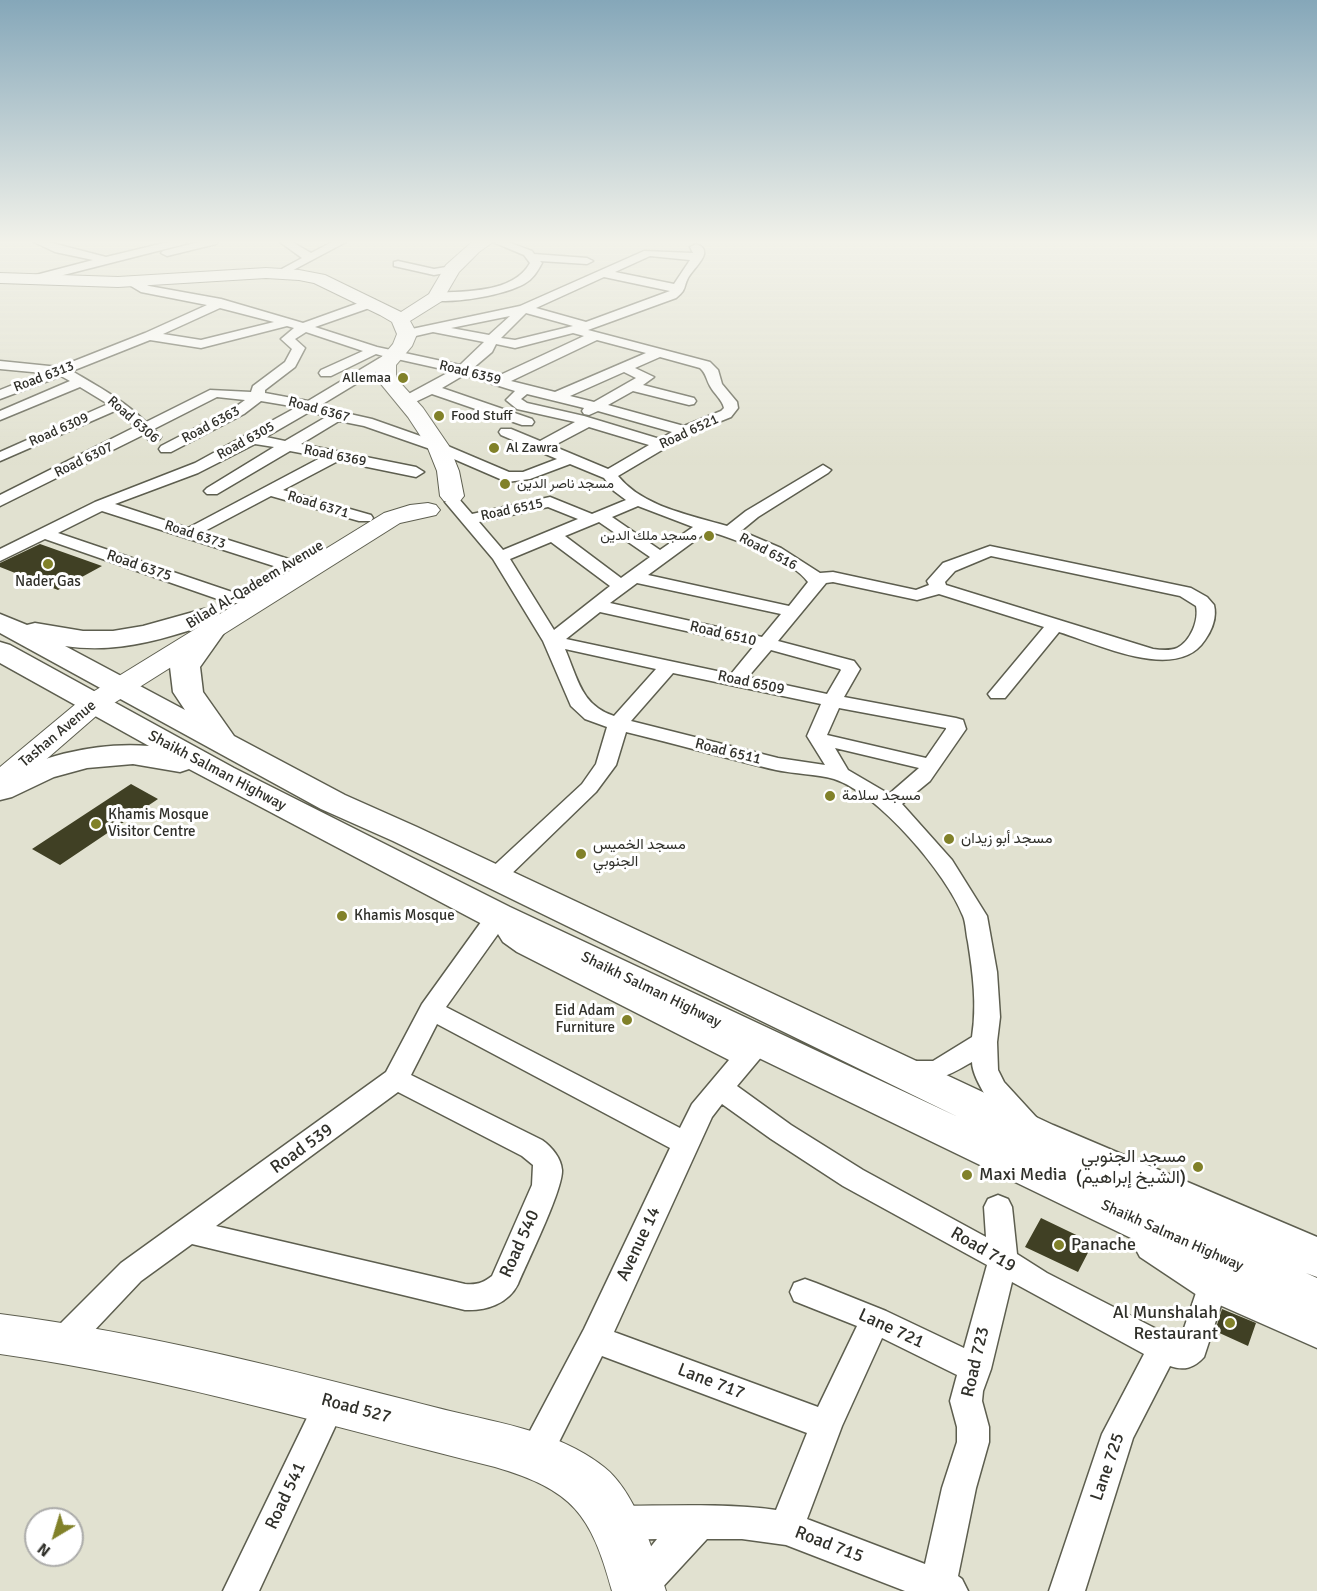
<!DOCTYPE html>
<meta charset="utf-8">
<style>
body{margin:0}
#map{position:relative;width:1317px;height:1591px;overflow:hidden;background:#e1e1d0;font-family:Signika,sans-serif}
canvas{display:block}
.north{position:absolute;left:24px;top:1507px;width:60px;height:60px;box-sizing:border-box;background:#fff;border:2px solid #acacaa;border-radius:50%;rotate:218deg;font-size:16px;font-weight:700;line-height:24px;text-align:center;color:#30302a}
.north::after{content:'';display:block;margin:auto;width:21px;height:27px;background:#818129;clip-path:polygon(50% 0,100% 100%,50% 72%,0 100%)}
</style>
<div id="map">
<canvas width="1317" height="1591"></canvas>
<div class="north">N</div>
</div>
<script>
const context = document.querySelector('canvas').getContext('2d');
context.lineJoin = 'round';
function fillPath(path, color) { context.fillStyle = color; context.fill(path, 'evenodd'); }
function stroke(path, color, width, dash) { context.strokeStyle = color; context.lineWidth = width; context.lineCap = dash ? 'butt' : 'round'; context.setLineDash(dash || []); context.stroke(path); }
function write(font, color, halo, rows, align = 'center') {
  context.font = font + ' Signika,Vazirmatn,sans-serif'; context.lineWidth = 6; context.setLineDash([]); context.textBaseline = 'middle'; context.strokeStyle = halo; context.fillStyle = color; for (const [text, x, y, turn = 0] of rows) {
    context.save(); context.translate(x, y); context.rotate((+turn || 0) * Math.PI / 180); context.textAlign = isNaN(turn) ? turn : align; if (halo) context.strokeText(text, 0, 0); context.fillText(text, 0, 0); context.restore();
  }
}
fillPath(new Path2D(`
 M 40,544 L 102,566 L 58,590 L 0,567 L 0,563 Z
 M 131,784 L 158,799 L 60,865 L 32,849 Z
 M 1041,1218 L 1093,1243 L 1078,1272 L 1025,1247 Z
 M 1222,1309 L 1256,1323 L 1248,1346 L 1215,1331 Z`), '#404024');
const street = new Path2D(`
 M 34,242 L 48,242 L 106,257 L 168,242 L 187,242 L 185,244 L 32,283 L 28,281 L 28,277 L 93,260 L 55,252 Z
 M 199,242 L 218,242 L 216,244 L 167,256 L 161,253 L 163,251 Z
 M 280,242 L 292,242 L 311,253 L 332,242 L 346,242 L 282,276 L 278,275 L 278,271 L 302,258 Z
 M 493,242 L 508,242 L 532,251 L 534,254 L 587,258 L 593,261 L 587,264 L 540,261 L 542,263 C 537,272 533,279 524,284 C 504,295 454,304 432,300 L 432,294 L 436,293 C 466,291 514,293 530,263 L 524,255 Z
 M 696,244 C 716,251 694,267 688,278 C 683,288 687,289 676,298 L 588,330 L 710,362 L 718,370 L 722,384 L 737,402 L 738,408 L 731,417 L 689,434 L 618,476 C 643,507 690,515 727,526 L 746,511 L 823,465 L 831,470 L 828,473 L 758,517 L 741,531 L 781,548 L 820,573 L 833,572 L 916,590 L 929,585 L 927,581 L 943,563 L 990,546 L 1191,588 L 1207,597 L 1214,605 C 1217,617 1212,630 1205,640 C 1177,683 1098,644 1059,632 L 1005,698 L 991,698 L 988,694 L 1044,627 L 939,594 L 917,600 L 833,582 L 826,583 L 778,641 L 854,661 L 860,669 L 844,697 L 956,718 L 963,720 L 966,729 L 930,781 L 902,804 L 952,860 L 987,916 L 997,972 L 1000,1017 L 997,1042 L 998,1070 L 1004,1082 L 1037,1118 L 1040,1125 L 1037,1132 C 1030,1134 1025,1136 1018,1133 C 1002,1123 972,1081 972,1062 C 948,1076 928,1087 899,1078 L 895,1071 L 899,1064 L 908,1061 L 933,1061 L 972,1037 C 977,1005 973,974 968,942 C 966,934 966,923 963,916 C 947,874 878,793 834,779 C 816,774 795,774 776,770 C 725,758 676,744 626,732 L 616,765 L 596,792 L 503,882 L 495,884 L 487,882 L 484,877 L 487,872 L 582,784 L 596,764 L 607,727 L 585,719 L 571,706 L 543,641 L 493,559 L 445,502 L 453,497 L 459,499 L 472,514 L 550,497 L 592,514 L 626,500 L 614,491 L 604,478 L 570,464 L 530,479 L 507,482 L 433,450 L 364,426 L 339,421 L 301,444 L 416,467 L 424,472 L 416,477 L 338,461 L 283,490 L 371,515 L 373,518 L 371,521 L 359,521 L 271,496 L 203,532 L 295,561 L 297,565 L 295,569 L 283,569 L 102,511 L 58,533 L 241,595 L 244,599 L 241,603 L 229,603 L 45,539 L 0,561 L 0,549 L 95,502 L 195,463 L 297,407 L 261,401 L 244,414 L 171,452 L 161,452 L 159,449 L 161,446 L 234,408 L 245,400 L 217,397 L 154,429 L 161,437 L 159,440 L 149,440 L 143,435 L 0,506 L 0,495 L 135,427 L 117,410 L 0,461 L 0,452 L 108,404 L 80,387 L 0,420 L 0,411 L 70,381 L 61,376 L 0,399 L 0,390 L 43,373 L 0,369 L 0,361 L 59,367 L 145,333 L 207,305 L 141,292 L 126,283 L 126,279 L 134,279 L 149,286 L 221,299 L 303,323 L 367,300 L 375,300 L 375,306 L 315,327 L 377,347 L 460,365 L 484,342 L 433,332 L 407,338 L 401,334 L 407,330 L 520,306 L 644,251 L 693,253 L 690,247 ZM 650,256 L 690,260 L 674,284 L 615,272 ZM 604,277 L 670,291 L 586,322 L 536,308 ZM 220,308 L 274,322 L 201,340 L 163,334 ZM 526,313 L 573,326 L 515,340 L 501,338 ZM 510,316 L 489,335 L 451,328 ZM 287,326 L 294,328 L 281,339 L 292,349 L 285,362 L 253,386 L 251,392 L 210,390 L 146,422 C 123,400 99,387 72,371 L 150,340 L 201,348 ZM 306,332 L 363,351 L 321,370 L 319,373 L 321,376 L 331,376 L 376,354 L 383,356 L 308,401 L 265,393 L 265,390 L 295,367 L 305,348 L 295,339 ZM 573,333 L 584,336 L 498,376 L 472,369 L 492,352 L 496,344 L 515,348 ZM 597,340 L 646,353 L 555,392 L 511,381 ZM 660,357 L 700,368 C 706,373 706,379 710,386 C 714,394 722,399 724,408 L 721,411 L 684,426 L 608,405 L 633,391 L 689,405 L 694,404 L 696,401 L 694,398 L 643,385 L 654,377 L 635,368 ZM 397,359 L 451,371 L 401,398 L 399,401 L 401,404 L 411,404 L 432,394 L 522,425 L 532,425 L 534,422 L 532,419 L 442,388 L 464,375 L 515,391 L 506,400 L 517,409 L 575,422 L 540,441 L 511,429 L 501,429 L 499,432 L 501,435 L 557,459 L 523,472 L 509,472 L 443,444 L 372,419 L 341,412 L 321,405 ZM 624,372 L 636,378 L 594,402 L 570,396 ZM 527,394 L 584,408 L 582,411 L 584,414 L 589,415 L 598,411 L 672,432 L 660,439 L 584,416 L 527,403 L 521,399 ZM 311,411 L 326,417 L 285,441 L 266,437 ZM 589,427 L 649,445 L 608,469 L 553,446 ZM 255,444 L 274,447 L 207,488 L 204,491 L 207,494 L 217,494 L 290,451 L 322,457 L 188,528 L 115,504 L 198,473 ZM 638,506 L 693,527 L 660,550 L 612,517 ZM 548,507 L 578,519 L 503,550 L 479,522 ZM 599,522 L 650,557 L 621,578 L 565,536 ZM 708,531 C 735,539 792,560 808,582 L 789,606 L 648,575 ZM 551,542 L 610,586 L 554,630 L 510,559 ZM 991,556 L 1180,596 L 1196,606 C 1199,620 1191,641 1177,648 C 1170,651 1161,650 1153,649 L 946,585 L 945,582 L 955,571 ZM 637,583 L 781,614 L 762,637 L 610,603 ZM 600,612 L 754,646 L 731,674 L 566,639 ZM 565,649 L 656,669 L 614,716 C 581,705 578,679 565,649 ZM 771,650 L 840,669 L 841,670 L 827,694 L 748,677 ZM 673,673 L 821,704 L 807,736 L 825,765 L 778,758 L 631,721 ZM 839,708 L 946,728 L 946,729 L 926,758 L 827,735 ZM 835,748 L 919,768 L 889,794 L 848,770 Z
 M 398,261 L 434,269 L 452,266 L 458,269 L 456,271 L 434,275 L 394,266 L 394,262 Z
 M 497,908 L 505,911 L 519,930 L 533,940 L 743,1044 C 751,1035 756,1032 768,1035 L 772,1042 L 768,1049 L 737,1086 L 791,1125 L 863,1170 L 986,1237 L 984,1207 L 988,1199 L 998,1195 L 1008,1199 L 1012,1207 L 1017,1254 L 1047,1273 L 1178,1340 L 1180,1340 L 1203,1272 L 1214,1268 L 1225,1272 L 1229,1281 L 1204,1357 C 1194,1368 1184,1371 1170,1366 L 1133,1438 L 1085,1591 L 1049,1591 L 1102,1434 L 1144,1354 L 1012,1282 L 991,1369 L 983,1391 L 982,1401 L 989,1427 L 989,1442 L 976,1488 L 958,1576 L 962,1579 L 968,1591 L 905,1591 L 786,1545 L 742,1539 L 707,1539 L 659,1591 L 624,1591 L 622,1587 L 628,1575 L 657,1539 L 615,1540 L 603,1535 L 598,1523 L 603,1511 L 615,1506 C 669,1506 723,1503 776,1510 L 807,1433 L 602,1356 L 546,1468 L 534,1473 L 522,1468 L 518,1457 L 522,1446 L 584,1329 L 670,1148 L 437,1024 L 411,1075 L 542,1140 C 552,1147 561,1158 562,1170 C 563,1190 527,1262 518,1284 C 508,1304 486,1311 465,1310 L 192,1244 L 141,1281 L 73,1353 L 62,1357 L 51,1353 L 47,1343 L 51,1333 L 121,1263 L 386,1072 L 422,1004 L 489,911 ZM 498,934 L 503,942 L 517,952 L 729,1060 L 692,1104 L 680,1128 L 446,1007 ZM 398,1092 L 522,1156 L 533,1165 L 532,1185 L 492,1276 C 483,1283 477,1285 465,1284 L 216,1226 ZM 722,1104 L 771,1139 L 843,1186 L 987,1265 L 964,1348 L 886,1311 L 816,1283 L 805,1279 L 794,1283 L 790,1292 L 794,1301 L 857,1326 L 818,1407 L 614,1332 L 712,1117 ZM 882,1338 L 957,1375 L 950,1401 L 957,1427 L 957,1442 L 942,1488 L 925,1564 L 807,1519 L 842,1426 Z
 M 331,1386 L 342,1391 L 347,1401 L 259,1591 L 223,1591 L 320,1391 Z`);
const secondary = new Path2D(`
 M 472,242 L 493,242 L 479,252 L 459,272 L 442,301 L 410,321 L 417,334 L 412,346 L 396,365 L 396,378 L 423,408 L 449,446 L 459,471 L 464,496 L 460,501 L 452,503 L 444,501 L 440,496 L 437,471 L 427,446 L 408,417 L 376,378 L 376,364 L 393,344 L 397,334 L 392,322 L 380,315 L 314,283 L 299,280 L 266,278 L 118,287 L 0,283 L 0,273 L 118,277 L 266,268 L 299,270 L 325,275 L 401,312 L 429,294 L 446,265 Z
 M 428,503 L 436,505 L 440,510 L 436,515 L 400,523 L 103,710 L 11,790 L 0,792 L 0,767 L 83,698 L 384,513 L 410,505 Z
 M 0,1314 C 148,1333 290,1370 434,1407 C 490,1422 557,1429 604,1467 C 636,1492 654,1553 666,1591 L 612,1591 C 591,1514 573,1490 495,1467 C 329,1426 169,1378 0,1354 Z`);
const primary = new Path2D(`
 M 204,609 L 214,611 L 217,618 L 225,620 L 229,626 L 200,667 L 203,692 L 234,736 L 345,795 L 417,827 L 1053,1125 L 1317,1237 L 1317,1277 L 1306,1273 L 1317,1278 L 1317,1348 L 1197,1295 L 1140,1257 L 1133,1244 L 1135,1240 L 484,925 L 189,769 L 180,772 L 133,764 L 87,768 L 54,777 L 12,797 L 0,800 L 0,777 C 46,755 98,742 149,746 L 0,663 L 0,642 L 10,645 L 234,768 L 510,907 L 958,1117 L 393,841 L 321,809 L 0,633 L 0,614 L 27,625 L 35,623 L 83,631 L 113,631 L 143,626 ZM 200,627 L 170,667 L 173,692 L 185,710 L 65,646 C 113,653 154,642 200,627 Z`);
stroke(street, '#5d5e4f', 3);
stroke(secondary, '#5d5e4f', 2);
stroke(primary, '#5d5e4f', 3);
fillPath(street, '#fff');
fillPath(secondary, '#fff');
fillPath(primary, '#fff');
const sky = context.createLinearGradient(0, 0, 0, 465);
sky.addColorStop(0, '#85a7b9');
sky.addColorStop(0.52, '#f2f2ea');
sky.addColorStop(1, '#f2f2ea00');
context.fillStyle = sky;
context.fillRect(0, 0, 1317, 465);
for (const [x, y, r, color] of [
 [403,378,6,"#818129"],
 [439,416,6,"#818129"],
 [494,448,6,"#818129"],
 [505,484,6,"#818129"],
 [709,536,6,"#818129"],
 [48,564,6,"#818129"],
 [830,796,6,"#818129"],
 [96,824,6,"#818129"],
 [949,839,6,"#818129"],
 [581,854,6,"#818129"],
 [342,916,6,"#818129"],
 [627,1020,6,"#818129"],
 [1198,1167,6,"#818129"],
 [967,1175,6,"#818129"],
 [1059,1245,6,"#818129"],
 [1230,1323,6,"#818129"]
]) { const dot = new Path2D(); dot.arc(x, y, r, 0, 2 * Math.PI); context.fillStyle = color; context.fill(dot); stroke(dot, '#fff', 2); }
write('14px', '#30302a', '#fff', [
 ["Road 6359",470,373,14],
 ["Road 6313",44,377,-21],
 ["Road 6367",319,410,15],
 ["Road 6306",133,420,41],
 ["Road 6363",211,425,-28],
 ["Road 6309",59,430,-24],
 ["Road 6521",689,432,-25],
 ["Road 6305",246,441,-29],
 ["Road 6369",335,456,11],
 ["Road 6307",84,460,-26],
 ["Road 6371",318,505,17],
 ["Road 6515",512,510,-12],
 ["Road 6373",195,535,18],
 ["Road 6516",768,552,28]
]);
write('14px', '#30302a', '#fff', [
 ["Allemaa",391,378,"right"],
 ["Food Stuff",451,416],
 ["Al Zawra",506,448],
 ["مسجد ناصر الدين",517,484],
 ["مسجد ملك الدين",697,536,"right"]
], 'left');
write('15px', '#30302a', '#fff', [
 ["Road 6375",139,566,19],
 ["Bilad Al-Qadeem Avenue",255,585,-31],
 ["Road 6510",723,634,13],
 ["Road 6509",751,683,12],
 ["Tashan Avenue",58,734,-40],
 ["Road 6511",728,752,14],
 ["Shaikh Salman Highway",217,771,28],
 ["Shaikh Salman Highway",651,990,26],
 ["Shaikh Salman Highway",1172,1236,24]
]);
write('15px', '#30302a', '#fff', [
 ["Nader Gas",48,582,"center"],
 ["مسجد سلامة",842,796],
 ["Khamis Mosque",108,815],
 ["Visitor Centre",108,832],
 ["مسجد أبو زيدان",961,839],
 ["مسجد الخميس",593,845],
 ["الجنوبي",593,862],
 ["Khamis Mosque",354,916],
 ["Eid Adam",615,1011,"right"],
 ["Furniture",615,1028,"right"]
], 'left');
write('18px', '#30302a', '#fff', [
 ["Road 539",302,1149,-36],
 ["Road 540",520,1244,-66],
 ["Avenue 14",639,1244,-65],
 ["Road 719",983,1250,30],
 ["Lane 721",891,1329,25],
 ["Road 723",976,1362,-77],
 ["Lane 717",711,1382,21],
 ["Road 527",356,1409,15],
 ["Lane 725",1108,1467,-71],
 ["Road 541",286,1496,-65],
 ["Road 715",829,1545,21]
]);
write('18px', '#30302a', '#fff', [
 ["مسجد الجنوبي",1186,1157],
 ["(الشيخ إبراهيم)",1186,1178],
 ["Maxi Media",979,1175,"left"],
 ["Panache",1071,1245,"left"],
 ["Al Munshalah",1218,1313],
 ["Restaurant",1218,1334]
], 'right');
</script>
